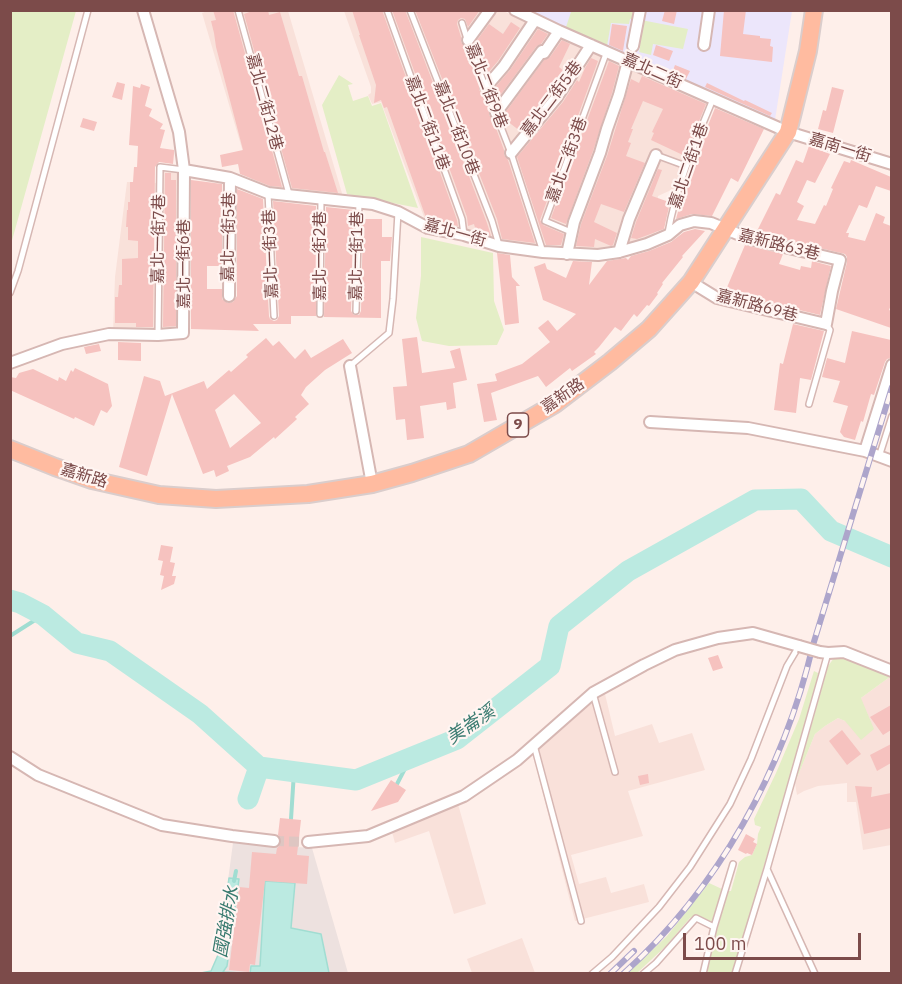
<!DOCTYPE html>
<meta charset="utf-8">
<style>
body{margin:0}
#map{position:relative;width:902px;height:984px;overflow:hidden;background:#feefea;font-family:"IBM Plex Sans",sans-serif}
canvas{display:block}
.frame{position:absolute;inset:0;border:12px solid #7c4b4a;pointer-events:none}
.scale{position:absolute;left:683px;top:933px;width:178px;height:27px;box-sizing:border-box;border:3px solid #7c4b4a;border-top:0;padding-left:8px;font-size:18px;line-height:21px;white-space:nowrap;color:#7c4b4a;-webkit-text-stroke:4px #fff5f2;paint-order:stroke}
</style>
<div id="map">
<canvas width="902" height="984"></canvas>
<div class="frame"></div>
<div class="scale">100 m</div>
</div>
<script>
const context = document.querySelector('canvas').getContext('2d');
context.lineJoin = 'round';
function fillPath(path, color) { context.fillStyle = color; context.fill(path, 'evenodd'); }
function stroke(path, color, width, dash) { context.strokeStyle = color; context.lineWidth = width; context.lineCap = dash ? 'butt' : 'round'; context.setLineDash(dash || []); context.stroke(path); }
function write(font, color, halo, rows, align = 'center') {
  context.font = font + ' "IBM Plex Sans","Noto Sans TC",sans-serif'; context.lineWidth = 4.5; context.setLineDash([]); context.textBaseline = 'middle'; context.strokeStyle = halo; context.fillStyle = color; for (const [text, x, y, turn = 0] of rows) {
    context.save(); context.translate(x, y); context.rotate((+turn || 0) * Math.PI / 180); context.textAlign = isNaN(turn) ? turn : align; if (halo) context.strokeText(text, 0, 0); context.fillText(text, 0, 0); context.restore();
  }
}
fillPath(new Path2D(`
 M 210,10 L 288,11 L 344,200 L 253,186 L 202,13 Z
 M 344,11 L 503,11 L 712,99 L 680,186 L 658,196 L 657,223 L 653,241 L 594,253 L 517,245 L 427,225 L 381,102 L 372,104 L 368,95 L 371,93 L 371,87 Z
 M 161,172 L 183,172 L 182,332 L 159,332 Z
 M 127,182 L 159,183 L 158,332 L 113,333 L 115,277 Z
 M 891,676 L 891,845 L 863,850 L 856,802 L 847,802 L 847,783 L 818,786 L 804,791 L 797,795 L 795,783 L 815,734 L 825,726 L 838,718 L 845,721 L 861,698 Z
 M 605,694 L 615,736 L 652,724 L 659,743 L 692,733 L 705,770 L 628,791 L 643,836 L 571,855 L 579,884 L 606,877 L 611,893 L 644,884 L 649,902 L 575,921 L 533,754 L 593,702 Z
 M 458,804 L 486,904 L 454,914 L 429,831 L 395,843 L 392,832 L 416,823 Z
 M 522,938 L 535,973 L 472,973 L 467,959 Z`), '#f9e1da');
fillPath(new Path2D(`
 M 233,843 L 312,848 L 348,973 L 211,974 L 218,955 Z`), '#ede1df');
fillPath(new Path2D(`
 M 516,11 L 792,11 L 775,120 L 709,93 Z`), '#ece6fb');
fillPath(new Path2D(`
 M 11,10 L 76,11 L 11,244 L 10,11 Z
 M 568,11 L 636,11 L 634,19 L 630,19 L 629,24 L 611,23 L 607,46 L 564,33 L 571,12 Z
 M 641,20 L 688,29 L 683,49 L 653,44 L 651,55 L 639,52 L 640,48 L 636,46 Z
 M 339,75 L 353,84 L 348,85 L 353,101 L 368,96 L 372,106 L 381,103 L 418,208 L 347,194 L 322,105 Z
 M 421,237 L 493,253 L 494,301 L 504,330 L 497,345 L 449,346 L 422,341 L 416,318 L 421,276 Z
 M 841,656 L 891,676 L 861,698 L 874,729 L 861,740 L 845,721 L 838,718 L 825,726 L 815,734 L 795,783 L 828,666 L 834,658 Z
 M 814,671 L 818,673 L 817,683 L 733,973 L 710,973 L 707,971 L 707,966 L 728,891 L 731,891 L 739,862 L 745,857 L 752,855 L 757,844 L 758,834 L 761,827 L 755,825 L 754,819 L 776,773 L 799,719 Z
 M 709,883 L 722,889 L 714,918 L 712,924 L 696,915 L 690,918 L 666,946 L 637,973 L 627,974 L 667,936 Z`), '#e4eec6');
const water = new Path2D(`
 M 229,878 L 239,879 L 227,966 L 223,972 L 241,973 L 201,973 L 211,971 L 218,955 Z
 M 265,881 L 295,883 L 291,928 L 321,934 L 329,973 L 250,974 L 251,966 L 260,966 Z`);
fillPath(water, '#bbeae1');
stroke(water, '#a1ddd2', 1.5);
stroke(new Path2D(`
 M 10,636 L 43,615
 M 397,784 L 411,757
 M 291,819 L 294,772
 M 234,881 L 236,871`), '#a1ddd2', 4);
stroke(new Path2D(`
 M 10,600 L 20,603 L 43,615 L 77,643 L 110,651 L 200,714 L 259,767 L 356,780 L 457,739 L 550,666 L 559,626 L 628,571 L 755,500 L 801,499 L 831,531 L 892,557
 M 248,799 L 259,767`), '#bbeae1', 21);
fillPath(new Path2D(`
 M 213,10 L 233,10 L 282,187 L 270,186 L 240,174 L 238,164 L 222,167 L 220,155 L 243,150 L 216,47 L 214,33 L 211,21 L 216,20 Z
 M 255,10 L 268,10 L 269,15 L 280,12 L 299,76 L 302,76 L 324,152 L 325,152 L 338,193 L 292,188 L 244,14 Z
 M 352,10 L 382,10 L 457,220 L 458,226 L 431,221 L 426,218 L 387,107 L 384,108 L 381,100 L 374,103 L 376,85 L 359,35 L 360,35 Z
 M 392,10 L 405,10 L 487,223 L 491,236 L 476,231 L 474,224 L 468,226 L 467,217 Z
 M 415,10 L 480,10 L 468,27 L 465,19 L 461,18 L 458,20 L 457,24 L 461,37 L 461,42 L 465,46 L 479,84 L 479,90 L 483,94 L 489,110 L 489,115 L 493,120 L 504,150 L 504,155 L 508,160 L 535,243 L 502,239 L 497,219 Z
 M 665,10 L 677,10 L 674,24 L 662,21 Z
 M 724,10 L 746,10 L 743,34 L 760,36 L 760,38 L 771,39 L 770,46 L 773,47 L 772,62 L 720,56 Z
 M 511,22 L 520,28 L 498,61 L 486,75 L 474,44 L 489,24 L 503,34 Z
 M 612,24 L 627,26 L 623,51 L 609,45 Z
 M 538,29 L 548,34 L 541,44 L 536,47 L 496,101 L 492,91 L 510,70 Z
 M 562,40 L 570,44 L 559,67 L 565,72 L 551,93 L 520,131 L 502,117 L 544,60 L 550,57 Z
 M 656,45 L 673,51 L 669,61 L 653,55 Z
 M 591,58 L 598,61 L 540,220 L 543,225 L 564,234 L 561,245 L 546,245 L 517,157 L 563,102 L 577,80 L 579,82 L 585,68 Z
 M 609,61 L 619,66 L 612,93 L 593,151 L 566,224 L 551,218 Z
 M 675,65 L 690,71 L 686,79 L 672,73 Z
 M 642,76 L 706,104 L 685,156 L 651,140 L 654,133 L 652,132 L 663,109 L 643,101 L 631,129 L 633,129 L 628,142 L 631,143 L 626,156 L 645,163 L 624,212 L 601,204 L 594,222 L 617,233 L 613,245 L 611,246 L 595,239 L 594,247 L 576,246 L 581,224 L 607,156 L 631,79 L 639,83 Z
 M 117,82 L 125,84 L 122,100 L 112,97 Z
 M 707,83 L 744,101 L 745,100 L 772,113 L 770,116 L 705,87 Z
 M 141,84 L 150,87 L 145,106 L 152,109 L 149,116 L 163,124 L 160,129 L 165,130 L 160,148 L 174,150 L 174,154 L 173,164 L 159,162 L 155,167 L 153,327 L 136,327 L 136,323 L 115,323 L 115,297 L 118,297 L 119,285 L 122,285 L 122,259 L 138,258 L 138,241 L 128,240 L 128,227 L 126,227 L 127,210 L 128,210 L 128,202 L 130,202 L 130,182 L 133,182 L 134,167 L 137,167 L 138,146 L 129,145 L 133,86 L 140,88 Z
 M 832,87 L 844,90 L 833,133 L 818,129 L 823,110 L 826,111 Z
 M 715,108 L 764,129 L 738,182 L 731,178 L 712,216 L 692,214 L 676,219 L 687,179 L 697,162 L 694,160 Z
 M 83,118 L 97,122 L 94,131 L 80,127 Z
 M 809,146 L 830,154 L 815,183 L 807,180 L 797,202 L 804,206 L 797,220 L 815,224 L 824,205 L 826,206 L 833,189 L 831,188 L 844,161 L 850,163 L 851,160 L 891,177 L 891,191 L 876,186 L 867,208 L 859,205 L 846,233 L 849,233 L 848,237 L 865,241 L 876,213 L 885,217 L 883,223 L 891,226 L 891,305 L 889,310 L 891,311 L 891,328 L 836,309 L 847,262 L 847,257 L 845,254 L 756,233 L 776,193 L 780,195 L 796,160 L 803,163 Z
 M 658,169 L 662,170 L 652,196 L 669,202 L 672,194 L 664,229 L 637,239 L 631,238 L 636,222 Z
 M 165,173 L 171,173 L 171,180 L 176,180 L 176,326 L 163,327 Z
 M 191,180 L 222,184 L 222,266 L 207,266 L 207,289 L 222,289 L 222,299 L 228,303 L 233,302 L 237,296 L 237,189 L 263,199 L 269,316 L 270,319 L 274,321 L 277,320 L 279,316 L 273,201 L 316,206 L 316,316 L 291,316 L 291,324 L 253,324 L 259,331 L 191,329 Z
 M 326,207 L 354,210 L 351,311 L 354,315 L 359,315 L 361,311 L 363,219 L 382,219 L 382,237 L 392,237 L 390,261 L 381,261 L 381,318 L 324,317 Z
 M 695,229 L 705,231 L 682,256 L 683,257 L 662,283 L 663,284 L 657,293 L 658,294 L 649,306 L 647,305 L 637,317 L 634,314 L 621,331 L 615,327 L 599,347 L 594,352 L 596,354 L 572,371 L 570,368 L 546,387 L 538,376 L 491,393 L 497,420 L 484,422 L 477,384 L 497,381 L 495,374 L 522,364 L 550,342 L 538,328 L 548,320 L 557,331 L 576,314 L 543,300 L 534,267 L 545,263 L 547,269 L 566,278 L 573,261 L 592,262 L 589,285 L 607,261 L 626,258 L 628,260 L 631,256 L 649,251 L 671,242 L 684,232 Z
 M 745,245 L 783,254 L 779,264 L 800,270 L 801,266 L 811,268 L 812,261 L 831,266 L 820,315 L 725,292 Z
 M 497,253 L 510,255 L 512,277 L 520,286 L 516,286 L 519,323 L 505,325 Z
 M 793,324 L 824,331 L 811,380 L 800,378 L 796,413 L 774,410 L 780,363 L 783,364 Z
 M 852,331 L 891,340 L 891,358 L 887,359 L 885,362 L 874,395 L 871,394 L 863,422 L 861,421 L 855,440 L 844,437 L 840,432 L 848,406 L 833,402 L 840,381 L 822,377 L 827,358 L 845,363 Z
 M 417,337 L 422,373 L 455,368 L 450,351 L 460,348 L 467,380 L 453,383 L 456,408 L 447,410 L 446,402 L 420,406 L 424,438 L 407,440 L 405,419 L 396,420 L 393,387 L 407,386 L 402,339 Z
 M 266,338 L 273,346 L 279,341 L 295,359 L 305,349 L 311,358 L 343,339 L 352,353 L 325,370 L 306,387 L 301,395 L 309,404 L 295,417 L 297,419 L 275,439 L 274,437 L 250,457 L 227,466 L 229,471 L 216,477 L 214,470 L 203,474 L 172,394 L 147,476 L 119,467 L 144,376 L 160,381 L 165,396 L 204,381 L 207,389 L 229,370 L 231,372 L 248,357 L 246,355 ZM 234,394 L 261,423 L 230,448 L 215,410 Z
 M 118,342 L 141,343 L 141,361 L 118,360 Z
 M 99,344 L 101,351 L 86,354 L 84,347 Z
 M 75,368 L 108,384 L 112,406 L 107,413 L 101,410 L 94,426 L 75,417 L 74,419 L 10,390 L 10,377 L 16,378 L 19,373 L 33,369 L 58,381 L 59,377 L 66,381 L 71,370 L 73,372 Z
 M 161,545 L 173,547 L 170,562 L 175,563 L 172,576 L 176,576 L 174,584 L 161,590 L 164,576 L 160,575 L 163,561 L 158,560 Z
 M 718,655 L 723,668 L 713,671 L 708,658 Z
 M 891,705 L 891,730 L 883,735 L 870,717 Z
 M 842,730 L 861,754 L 847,765 L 829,741 Z
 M 891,744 L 891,763 L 877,771 L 870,755 Z
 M 648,774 L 649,783 L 640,785 L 638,776 Z
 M 391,780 L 406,790 L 398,802 L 371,811 Z
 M 855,786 L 872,787 L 871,797 L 891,793 L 891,828 L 864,834 Z
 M 280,818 L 301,820 L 297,855 L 309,856 L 307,884 L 265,881 L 255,965 L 250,964 L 249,972 L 229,970 L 239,887 L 249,888 L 252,852 L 276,854 L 277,848 L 280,845 L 281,841 L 278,835 Z
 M 746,834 L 755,839 L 753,842 L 757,844 L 752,855 L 747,853 L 746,854 L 738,850 Z`), '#f6c2bf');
stroke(new Path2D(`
 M 274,841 L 308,842`), '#dec6c2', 10, [10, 5]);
const lane = new Path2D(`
 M 238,10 L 289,194
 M 387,10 L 462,219 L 464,235
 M 410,10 L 492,221 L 499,245
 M 462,23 L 468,42 L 511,153 L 543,252
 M 656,155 L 686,166
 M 268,193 L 274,316
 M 571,232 L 545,221 L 607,51
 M 668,233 C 676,186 695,143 713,99
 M 10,293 L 18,271 L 88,10
 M 356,311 L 359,202
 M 320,314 L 321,198
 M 158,335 L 160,167 L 184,170
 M 350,366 L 389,333 L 393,299 L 398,212
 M 809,404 L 830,330 L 826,324
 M 879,457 L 892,416
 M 593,693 L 615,772
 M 534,745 L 581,921
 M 592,974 L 612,957 L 659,907 L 690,867 L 730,804 L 751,759 L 787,666 L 799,646
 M 643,974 L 656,963 L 696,918 L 714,927 L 733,864
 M 703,974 L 714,927
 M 735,974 L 767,869
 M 815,974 L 767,869 L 828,653`);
const street = new Path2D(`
 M 515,10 L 559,31 L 788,132 L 892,164
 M 468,40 L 490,10
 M 704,45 L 709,10
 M 633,46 L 640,10
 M 486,87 L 504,66 L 535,20
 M 496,113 L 542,51 L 544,53 L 559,31
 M 511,153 L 557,97 L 591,45
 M 184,170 L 230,178 L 268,193 L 373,204 L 398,212 L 428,228 L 464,235 L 499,246 L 543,252 L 598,255 L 619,252 L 647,244 L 668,235 L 680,225 L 694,221 L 711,223 L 750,239 L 840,260 L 832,291 L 826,324 L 717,298 L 691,282
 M 619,252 L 629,219 L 656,155
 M 567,254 L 574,222 L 600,153 L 607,129 L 619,95 L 628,61
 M 229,296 L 230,178
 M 10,363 L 62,344 L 109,334 L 158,335 L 183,333 L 184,170 L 179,132 L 143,10
 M 350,366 L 372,484
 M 650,422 L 748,428 L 865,451 L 892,461
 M 865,451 L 892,365
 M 820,652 L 828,653 L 844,652 L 892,671
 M 10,757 L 38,775 L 162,825 L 232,836 L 274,841
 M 308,842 L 368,836 L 464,796 L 517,760 L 593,693 L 644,665 L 675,650 L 718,638 L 753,633 L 799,646`);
const primary = new Path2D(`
 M 10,449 L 55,467 L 92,480 L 159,495 L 216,499 L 308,494 L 372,484 L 412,473 L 469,454 L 555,404 L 610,362 L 649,329 L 691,282 L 788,132 L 808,51 L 814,10`);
stroke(lane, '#d6b7b3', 8);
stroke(street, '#d6b7b3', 14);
stroke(primary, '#dacdcc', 20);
stroke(lane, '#fff', 5);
stroke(street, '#fff', 10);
stroke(primary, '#ffbba0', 16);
const rail = new Path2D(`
 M 610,974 L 634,951
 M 623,974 C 719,888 784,769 813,645 L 892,387`);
stroke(rail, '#ada5cb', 6);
stroke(rail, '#fff5f2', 4, [11]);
const streetBridge = new Path2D(`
 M 799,646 L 820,652`);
stroke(streetBridge, '#d6b7b3', 14, []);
stroke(streetBridge, '#fff', 10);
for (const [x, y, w] of [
 [518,425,21]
]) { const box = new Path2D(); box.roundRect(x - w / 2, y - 12, w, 24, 4.5); context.fillStyle = '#fff5f2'; context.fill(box); stroke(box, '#7c4b4a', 1.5); }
write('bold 15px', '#7c4b4a', null, [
 ["9",518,425]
]);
write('16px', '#7c4b4a', '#fff5f2', [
 ["嘉北二街",652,71,24],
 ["嘉北二街9巷",486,86,69],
 ["嘉北二街5巷",552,99,-53],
 ["嘉北二街12巷",264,102,75],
 ["嘉北二街11巷",427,123,70],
 ["嘉北二街10巷",456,128,69],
 ["嘉南一街",840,148,17],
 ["嘉北二街3巷",567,160,-70],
 ["嘉北二街1巷",689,166,-71],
 ["嘉北一街",455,233,16],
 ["嘉北一街5巷",229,237,-89],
 ["嘉北一街7巷",159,239,-89],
 ["嘉新路63巷",779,245,14],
 ["嘉北一街3巷",271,254,-92],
 ["嘉北一街2巷",320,256,-90],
 ["嘉北一街1巷",357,256,-89],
 ["嘉北一街6巷",184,264,-90],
 ["嘉新路69巷",757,306,15],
 ["嘉新路",563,396,-35],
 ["嘉新路",84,476,17]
]);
write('italic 18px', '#387a6f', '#fff5f2', [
 ["美崙溪",471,725,-34],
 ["國強排水",227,922,-80]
]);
</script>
